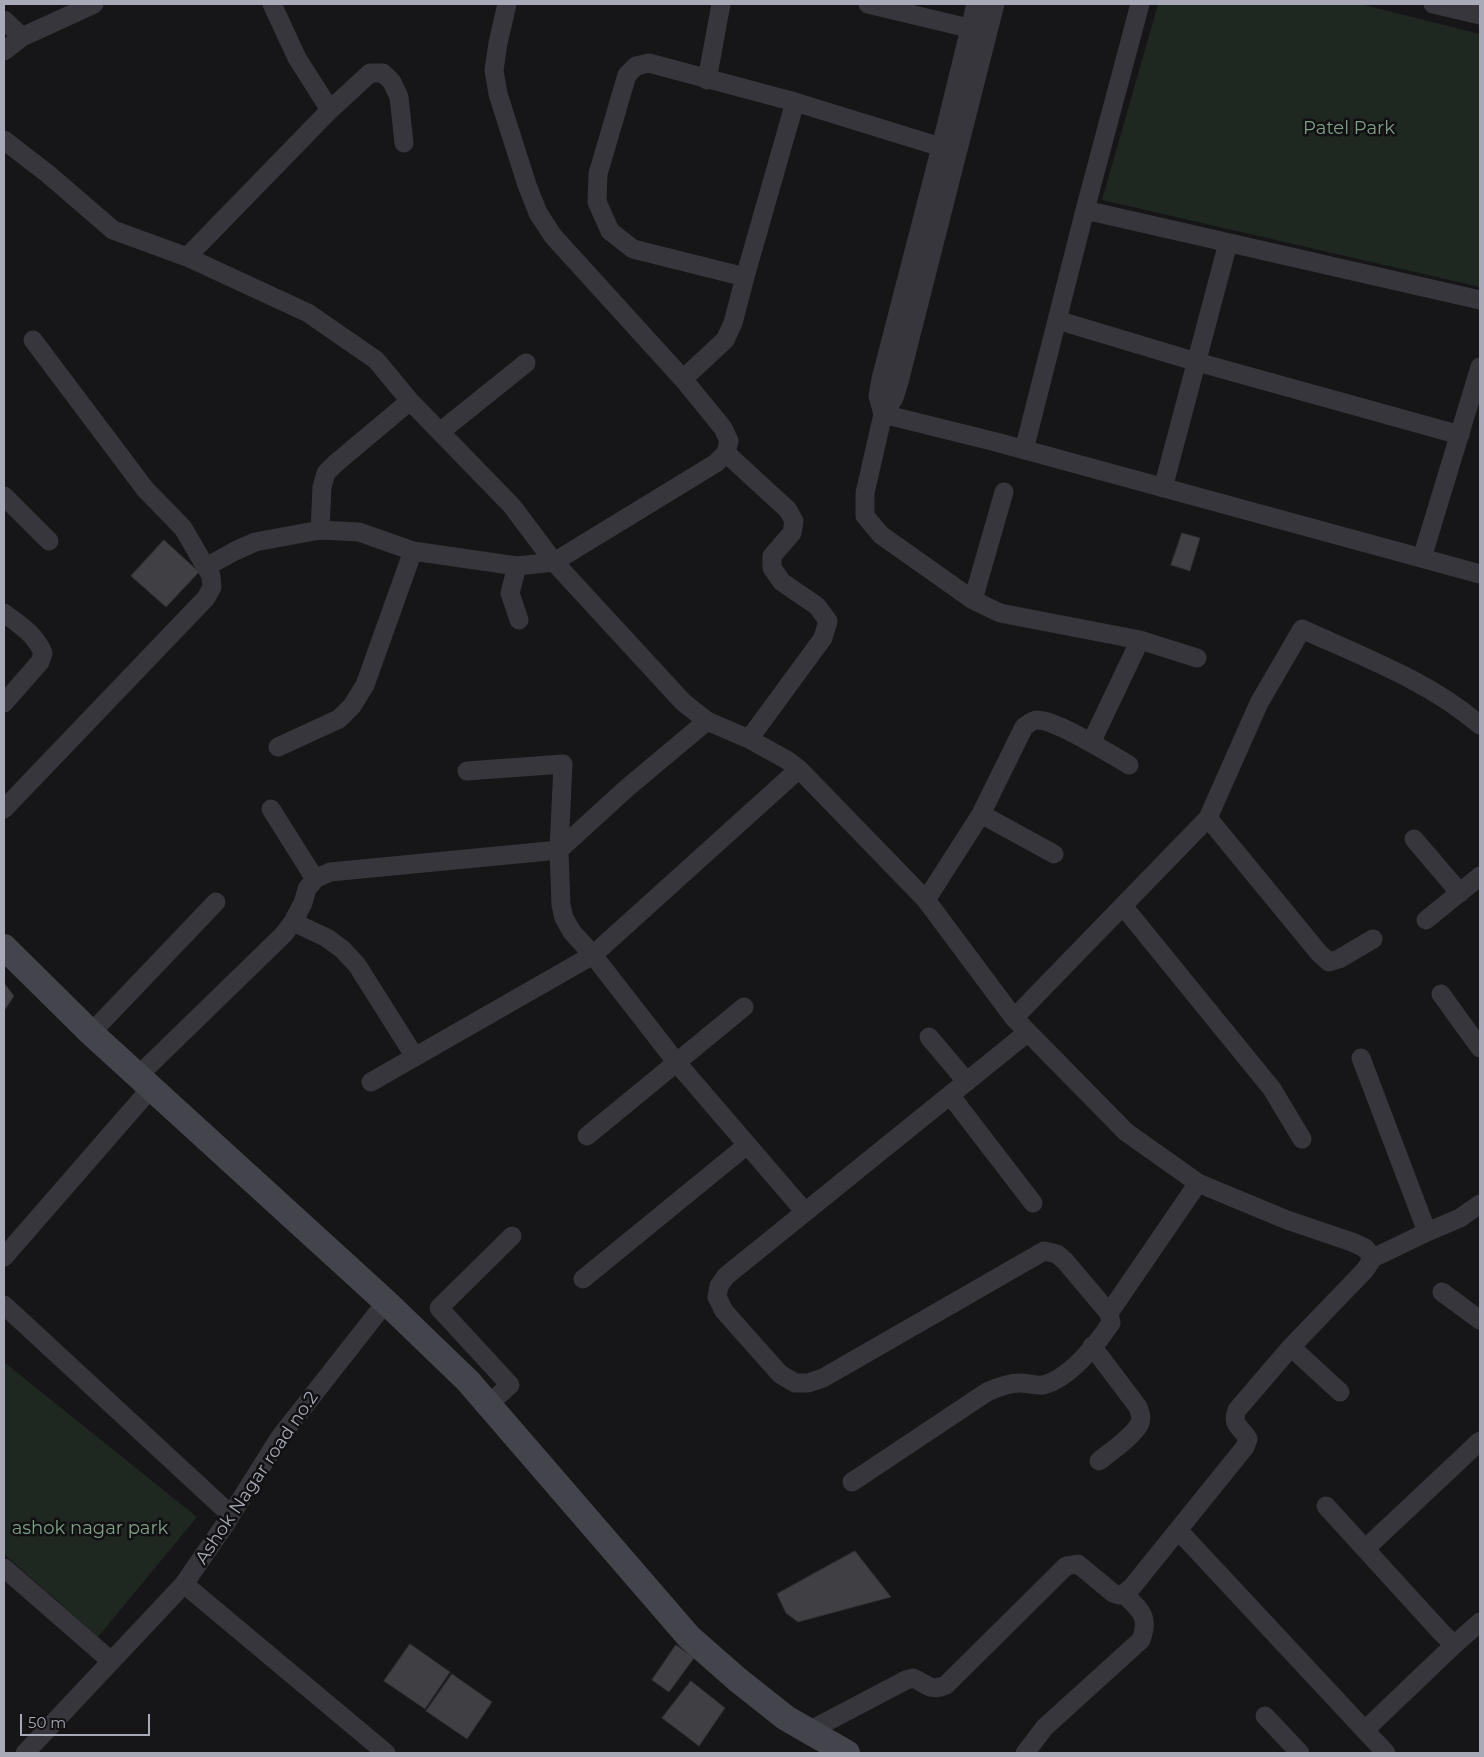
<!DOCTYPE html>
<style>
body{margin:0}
#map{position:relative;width:1484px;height:1757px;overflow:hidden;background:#161517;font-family:Montserrat,sans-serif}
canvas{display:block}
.frame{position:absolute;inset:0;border:5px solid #a8aab7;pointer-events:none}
.scale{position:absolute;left:20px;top:1714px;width:130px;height:22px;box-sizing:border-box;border:2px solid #a8aab7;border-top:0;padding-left:6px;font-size:15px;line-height:18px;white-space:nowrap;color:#a8aab7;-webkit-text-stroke:4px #111012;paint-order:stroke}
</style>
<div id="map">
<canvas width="1484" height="1757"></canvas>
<div class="frame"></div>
<div class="scale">50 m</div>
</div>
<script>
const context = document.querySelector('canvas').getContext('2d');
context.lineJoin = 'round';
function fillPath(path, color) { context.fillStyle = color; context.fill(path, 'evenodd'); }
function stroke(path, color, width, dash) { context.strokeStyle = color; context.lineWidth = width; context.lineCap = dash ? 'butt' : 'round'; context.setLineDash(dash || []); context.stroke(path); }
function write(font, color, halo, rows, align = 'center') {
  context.font = font + ' Montserrat,sans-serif'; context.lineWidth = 5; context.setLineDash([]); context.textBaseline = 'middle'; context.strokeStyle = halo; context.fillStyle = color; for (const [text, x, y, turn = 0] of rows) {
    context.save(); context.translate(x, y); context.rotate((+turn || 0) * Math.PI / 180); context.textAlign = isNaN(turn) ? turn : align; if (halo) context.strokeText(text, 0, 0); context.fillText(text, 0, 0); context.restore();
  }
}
fillPath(new Path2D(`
 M 1158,4 L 1360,4 L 1480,34 L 1480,287 L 1102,200 Z
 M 4,1362 L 197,1517 L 98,1637 L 4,1554 Z`), '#1f2721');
const building = new Path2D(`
 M 1182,533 L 1200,538 L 1190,571 L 1171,565 Z
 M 164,540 L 199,572 L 166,607 L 131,576 Z
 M 4,983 L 14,996 L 4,1011 Z
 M 855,1551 L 891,1597 L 798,1622 L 786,1613 L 777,1594 Z
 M 410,1644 L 450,1672 L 425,1709 L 384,1681 Z
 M 676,1645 L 694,1658 L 669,1692 L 652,1680 Z
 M 452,1674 L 492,1702 L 467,1739 L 426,1711 Z
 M 691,1681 L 725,1708 L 699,1746 L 662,1718 Z`);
fillPath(building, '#403f44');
stroke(building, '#302f33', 1);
stroke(new Path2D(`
 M 272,4 L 297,58 L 330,110
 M 868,4 L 981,31
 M 995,4 L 899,382 L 894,398 L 883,414 L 865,493 L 865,516 L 881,535 L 973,600 L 1000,613 L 1140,640 L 1197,658
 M 1433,4 L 1480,15
 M 4,20 L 22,37
 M 4,51 L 22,37 L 94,4
 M 707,80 L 721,4
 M 4,140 L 48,174 L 113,230 L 187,257 L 308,313 L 376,360 L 410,401 L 512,506 L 554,562 L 683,702 L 707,721 L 749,739 L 787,760 L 799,769 L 926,900 L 1014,1018 L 1126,1132 L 1198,1183 L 1287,1220 L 1352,1242 L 1365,1248 L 1373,1258 L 1365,1270 L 1291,1347 L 1237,1410 C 1231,1426 1241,1426 1248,1439 L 1245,1447 L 1132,1587 L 1124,1594 L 1119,1595 L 1113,1593 L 1078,1564 L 1066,1566 L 946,1685 C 930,1692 927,1684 913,1678 L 906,1680 L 809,1731
 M 1085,210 L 1480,300
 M 187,257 L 330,110 L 370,73 L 383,73 L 392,82 L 399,97 L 404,143
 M 745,277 L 633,249 L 610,231 L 597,202 L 598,174 L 627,75 L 636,66 L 649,63 L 795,102 L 957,152
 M 1057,320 L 1197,362 L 1460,435
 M 683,379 L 725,340 L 733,323 L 745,277 L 795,102
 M 883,414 L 996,442 L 1480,574
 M 883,414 L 878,396 L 881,379 L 941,147 L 976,4
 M 440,432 L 526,363
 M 1024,450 L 1085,210 L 1140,4
 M 726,453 L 788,510 L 794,521 L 792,533 L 772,556 L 772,568 L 782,582 L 817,606 L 828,621 L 823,638 L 749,739
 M 1163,488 L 1228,243
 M 4,496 L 49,541
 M 320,530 L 322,487 L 326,473 L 336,463 L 410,401
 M 1422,558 L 1480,367
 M 517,566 L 510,593 L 519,620
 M 206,567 L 235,551 L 255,542 L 320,530 L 359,532 L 413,551 L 517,566 L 554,562 L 716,463 L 726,453 L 729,441 L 723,428 L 683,379 L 553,236 L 538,213 L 527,185 L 498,94 L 494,70 L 498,43 L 507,4
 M 973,600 L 1004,492
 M 4,613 C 20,625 35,634 43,653 L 40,662 L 4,703
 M 1091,743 L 1140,640
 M 278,747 L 339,719 L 352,706 L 365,685 L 413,551
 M 467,771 L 563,764 L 559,850 L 561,905 L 564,918 L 572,932 L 593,955 L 677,1063 L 805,1212
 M 4,809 L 206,598 L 212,587 L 211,576 L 183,528 L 145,489 L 33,340
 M 271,809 L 315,879
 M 981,814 L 1054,854
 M 1208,818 L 1319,953 L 1329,962 L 1339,959 L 1373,939
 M 1414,839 L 1460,893
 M 926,900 L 981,814 L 1024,727 C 1028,724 1033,720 1037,720 C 1057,720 1110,754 1129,765
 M 1123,906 L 1272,1089 L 1302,1139
 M 1426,920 L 1480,876
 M 293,922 L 327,938 L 342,949 L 357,965 L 415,1057
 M 1441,994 L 1480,1048
 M 1014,1018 L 1208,818 L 1259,703 L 1302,629 C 1363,657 1429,681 1480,725
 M 91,1033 L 216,902
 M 929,1037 L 967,1082
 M 1361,1058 L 1427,1232
 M 139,1075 L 284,934 L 293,922 L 303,903 L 307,889 L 315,879 L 330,872 L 559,850 L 627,788 L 707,721
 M 371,1082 L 593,955 L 799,769
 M 950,1095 L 1033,1203
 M 587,1136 L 744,1007
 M 4,1257 L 152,1087
 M 1373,1258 L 1427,1232 L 1460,1218 L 1480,1204
 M 583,1279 L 747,1145
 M 1442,1292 L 1480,1320
 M 4,1305 L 231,1515
 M 1109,1313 L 1198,1183
 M 1092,1346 L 1138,1407 C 1140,1413 1142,1417 1140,1423 C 1134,1436 1110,1452 1099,1461
 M 1291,1347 L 1340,1392
 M 488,1405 L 510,1385 L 439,1308 L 512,1236
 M 852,1482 L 987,1392 C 998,1387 1008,1383 1020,1383 C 1028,1383 1036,1386 1043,1385 C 1069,1379 1097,1344 1111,1323 L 1109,1313 L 1065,1261 L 1057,1254 L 1044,1251 L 823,1378 L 808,1383 L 795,1383 L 780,1374 L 724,1311 L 717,1297 L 719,1286 L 726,1276 L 1028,1032
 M 1326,1506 L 1440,1631 L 1454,1645 L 1480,1622
 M 1178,1530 L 1386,1753
 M 1365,1549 L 1480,1441
 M 4,1568 L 111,1661
 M 184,1584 L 386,1753
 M 1265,1716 L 1300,1753
 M 1365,1730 L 1454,1645
 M 25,1753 L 184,1584 L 226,1523 L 280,1437 L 386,1302
 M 1025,1753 L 1045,1727 L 1141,1640 C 1150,1616 1140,1610 1124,1594`), '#36363c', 19);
stroke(new Path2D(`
 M 4,947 L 91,1033 L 386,1302 L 468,1381 L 689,1637 L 738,1680 L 786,1718 L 847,1753`), '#44454c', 26);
write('18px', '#7fa186', '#111012', [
 ["Patel Park",1349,129],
 ["ashok nagar park",90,1529]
]);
write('18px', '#a8aab7', '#111012', [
 ["Ashok Nagar road no.2",257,1478,-56]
]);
</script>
